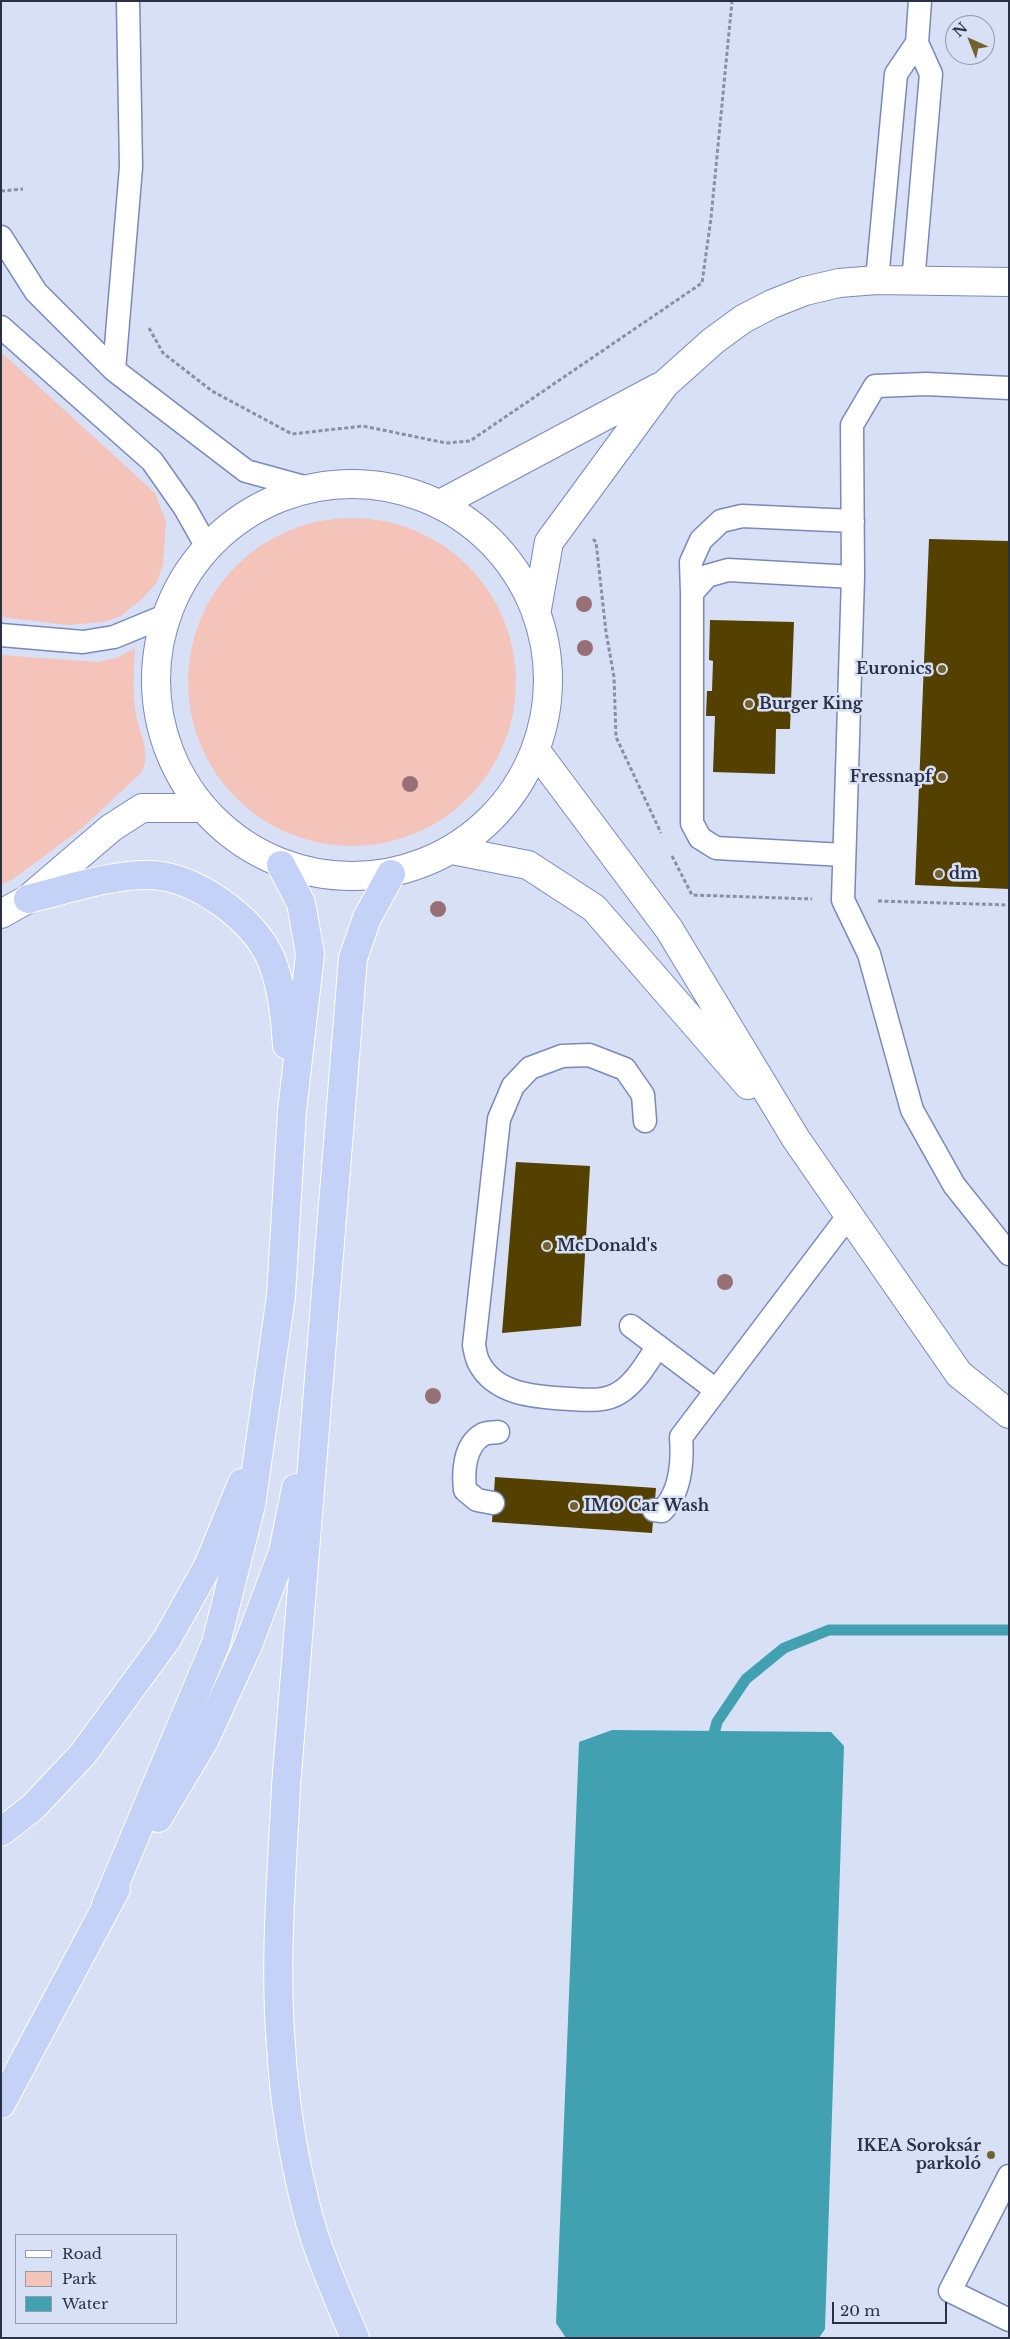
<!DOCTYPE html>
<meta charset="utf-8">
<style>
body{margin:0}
#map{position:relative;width:1010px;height:2339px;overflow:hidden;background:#d8e0f6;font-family:"Libre Baskerville",serif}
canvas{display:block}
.frame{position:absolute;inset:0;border:2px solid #2a3046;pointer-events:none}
.legend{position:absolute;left:15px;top:2234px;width:162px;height:90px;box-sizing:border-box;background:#d8e0f6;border:1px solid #929ab0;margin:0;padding:6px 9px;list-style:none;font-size:15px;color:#2a3046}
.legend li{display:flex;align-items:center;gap:10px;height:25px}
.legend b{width:25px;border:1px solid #929ab0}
.north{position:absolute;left:945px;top:15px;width:50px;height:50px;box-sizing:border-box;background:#d8e0f6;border:1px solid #929ab0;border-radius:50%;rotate:316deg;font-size:14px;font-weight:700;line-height:20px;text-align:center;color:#2a3046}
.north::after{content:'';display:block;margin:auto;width:18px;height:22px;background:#736230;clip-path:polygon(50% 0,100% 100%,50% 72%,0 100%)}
.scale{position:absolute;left:832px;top:2302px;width:115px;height:22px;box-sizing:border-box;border:2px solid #2a3046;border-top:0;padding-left:6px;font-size:15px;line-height:18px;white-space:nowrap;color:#2a3046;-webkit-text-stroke:4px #d8e0f6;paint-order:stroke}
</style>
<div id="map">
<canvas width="1010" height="2339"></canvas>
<div class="frame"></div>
<ul class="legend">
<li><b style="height:6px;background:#fff"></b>Road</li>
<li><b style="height:14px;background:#f4c3ba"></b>Park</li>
<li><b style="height:14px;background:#41a1b1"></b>Water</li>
</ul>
<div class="north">N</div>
<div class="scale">20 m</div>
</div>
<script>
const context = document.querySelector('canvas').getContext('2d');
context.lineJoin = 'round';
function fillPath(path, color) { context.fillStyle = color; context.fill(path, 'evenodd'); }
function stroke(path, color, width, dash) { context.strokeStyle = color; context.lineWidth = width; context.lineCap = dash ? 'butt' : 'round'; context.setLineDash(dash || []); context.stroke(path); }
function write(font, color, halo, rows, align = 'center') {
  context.font = font + ' "Libre Baskerville",serif'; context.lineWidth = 5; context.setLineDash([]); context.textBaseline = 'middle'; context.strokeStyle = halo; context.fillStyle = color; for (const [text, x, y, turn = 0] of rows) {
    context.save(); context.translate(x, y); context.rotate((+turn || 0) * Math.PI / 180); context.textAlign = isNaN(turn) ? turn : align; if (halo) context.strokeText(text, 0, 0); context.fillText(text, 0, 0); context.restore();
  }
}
fillPath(new Path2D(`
 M 1,352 L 155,493 L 166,522 L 163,564 L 157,582 L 143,598 L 121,616 L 104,622 L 67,625 L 1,617 Z
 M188 682a164 164 0 1 1 328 0a164 164 0 1 1-328 0Z
 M 135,648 C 134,670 132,693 136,715 C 140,735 151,752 142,772 L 81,829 L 13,879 L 1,885 L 1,655 L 97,662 L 116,658 Z`), '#f4c3ba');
fillPath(new Path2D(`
 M 612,1730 L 831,1732 L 844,1746 L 825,2329 L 819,2338 L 566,2338 L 556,2323 L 579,1742 Z`), '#41a1b1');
stroke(new Path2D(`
 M 711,1745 L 717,1722 L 746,1679 L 784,1648 L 829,1630 L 1009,1630`), '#41a1b1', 11);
fillPath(new Path2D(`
 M 929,539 L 1009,541 L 1009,889 L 915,885 Z
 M 710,620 L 794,622 L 790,729 L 776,729 L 775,774 L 713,772 L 715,716 L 706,716 L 707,691 L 712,691 L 713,661 L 709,660 Z
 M 516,1162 L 590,1166 L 581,1326 L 502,1333 Z
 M 495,1477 L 656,1488 L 652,1533 L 492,1522 Z`), '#544100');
const lane = new Path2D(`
 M 1,237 L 36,292 L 114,370 L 246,471 L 308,488
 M 877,280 L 896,74 L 917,43 L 920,1
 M 913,282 L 931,74 L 917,43
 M 1,327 L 152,461 L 185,508 L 207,547
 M 114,370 L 131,167 L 128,1
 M 1009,388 L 926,384 L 875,386 L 852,425 L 853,577 L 843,900 L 869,954 L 912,1110 L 954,1185 L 1009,1254
 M 692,593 L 691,562 L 701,540 L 721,521 L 742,516 L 853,521
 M 1,635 L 83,642 L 114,637 L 165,616
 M 844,855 L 716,848 L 700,838 L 692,823 L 692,593 L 707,576 L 728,570 L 853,577
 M 645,1121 L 643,1095 L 625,1069 L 589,1055 L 562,1056 L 530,1068 L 513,1086 L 499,1119 L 474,1345 C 475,1350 476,1358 479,1363 C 496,1396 539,1397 571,1399 C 587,1400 605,1402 619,1393 C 636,1383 647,1362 658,1346
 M 631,1326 L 716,1390
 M 493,1503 L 477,1500 L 465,1490 C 463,1472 464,1446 482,1435 C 486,1432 494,1433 498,1432
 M 654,1510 L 662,1511 C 681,1492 683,1463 681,1437 L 849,1215
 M 1009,2176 L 950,2291 L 1009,2320`);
const street = new Path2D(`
 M156 680a196 196 0 1 1 392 0a196 196 0 1 1-392 0Z
 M 442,503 L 659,387
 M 537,609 L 549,542 L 665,384 L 713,341 L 743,319 L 772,304 L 805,291 L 839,283 L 877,280 L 1009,282
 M 536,751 L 669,929 L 796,1139 L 959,1374 L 1009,1414
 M 452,850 L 528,865 L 594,908 L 748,1085
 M 1,914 L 28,899 L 111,828 L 142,808 L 202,808`);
const highway = new Path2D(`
 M 28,899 C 67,890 110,874 151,875 C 196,877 253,918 271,959 C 282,986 285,1016 287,1045
 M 158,1818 L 205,1739 L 248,1645 L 283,1552 L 296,1488
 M 1,1832 L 33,1807 L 83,1754 L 167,1639 L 209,1564 L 242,1483
 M 106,1905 L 216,1643 L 251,1505 L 281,1296 L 292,1111 L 310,954 L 301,903 L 281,865
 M 1,2104 L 116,1889
 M 355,2338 C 338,2298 316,2249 306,2207 C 293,2155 284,2100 281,2046 C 274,1960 282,1872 286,1786 L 353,958 L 367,918 L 391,874`);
stroke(lane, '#7989bb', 25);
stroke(street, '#7989bb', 30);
stroke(highway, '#fff', 30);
stroke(new Path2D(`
 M 1,191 L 23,189
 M 149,328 L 163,353 L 212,391 L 292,434 L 363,426 L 446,443 L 470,441 L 702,283 L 711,218 L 732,1
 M 593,539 L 596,542 L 606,632 L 614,677 L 616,737 L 661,833
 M 672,856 L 692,895 L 812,899
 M 878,901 L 1009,905`), '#8990a6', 3, [4, 2.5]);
stroke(lane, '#fff', 22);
stroke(street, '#fff', 28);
stroke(highway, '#c5d2f8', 28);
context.fillStyle = '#967075';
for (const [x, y] of [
 [584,604],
 [585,648],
 [410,784],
 [438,909],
 [725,1282],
 [433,1396]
]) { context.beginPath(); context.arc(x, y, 8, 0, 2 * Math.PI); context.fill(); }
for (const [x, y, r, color] of [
 [942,669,5,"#736230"],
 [749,704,5,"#736230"],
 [942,777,5,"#736230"],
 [939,874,5,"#736230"],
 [547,1246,5,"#736230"],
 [574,1506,5,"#736230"],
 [991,2155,5,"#736230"]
]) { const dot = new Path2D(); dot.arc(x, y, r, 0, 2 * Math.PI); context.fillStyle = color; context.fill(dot); stroke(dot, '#d8e0f6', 2); }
write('bold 16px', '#2a3046', '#d8e0f6', [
 ["Euronics",932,669,"right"],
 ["Burger King",759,704],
 ["Fressnapf",932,777,"right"],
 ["dm",949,874],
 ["McDonald's",557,1246],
 ["IMO Car Wash",584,1506],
 ["IKEA Soroksár",981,2146,"right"],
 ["parkoló",981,2164,"right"]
], 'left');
</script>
